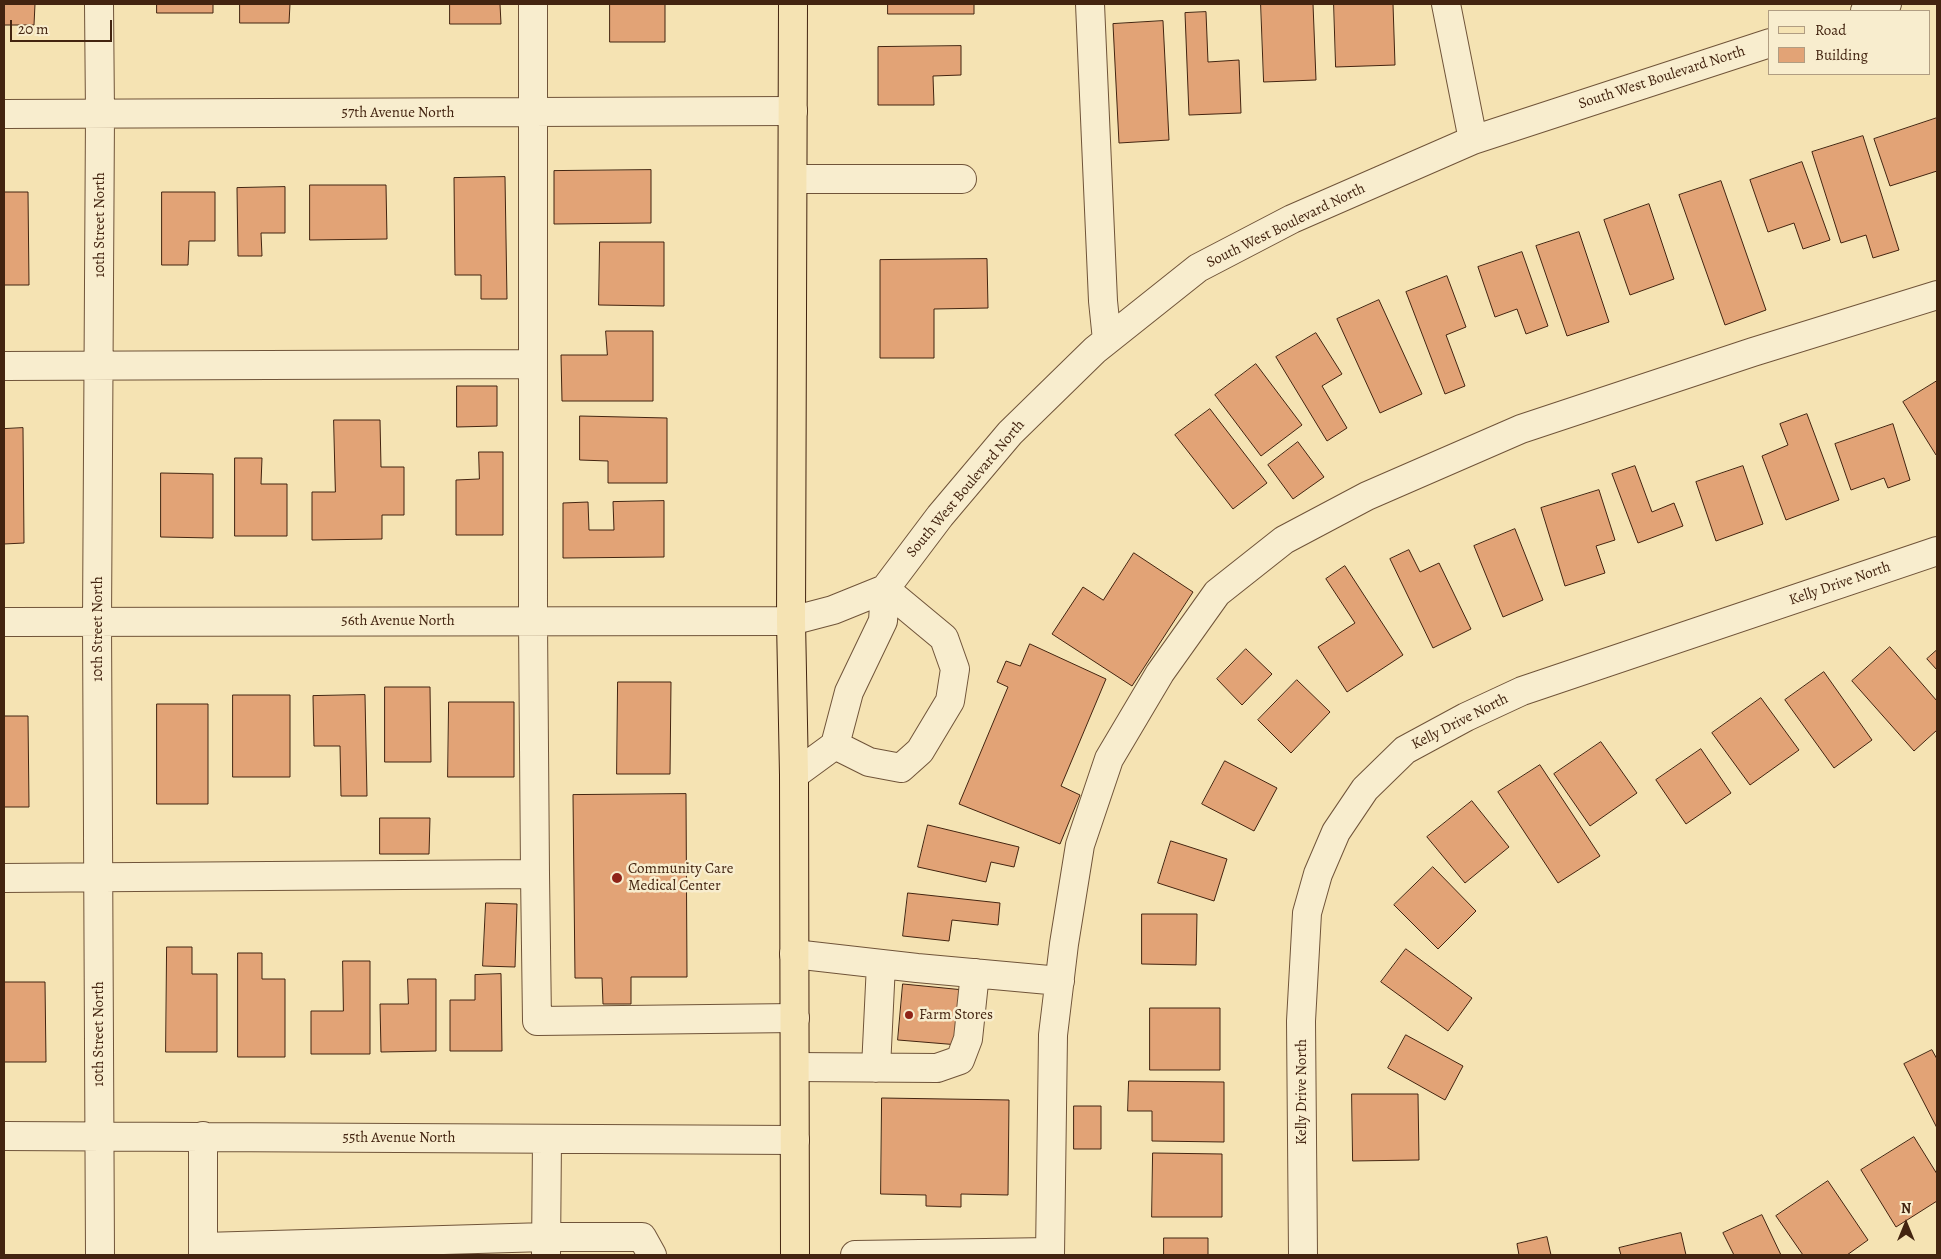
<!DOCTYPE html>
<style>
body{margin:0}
#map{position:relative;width:1941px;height:1259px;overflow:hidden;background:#f5e3b3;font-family:Alegreya,serif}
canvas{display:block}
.frame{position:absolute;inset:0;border:5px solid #432410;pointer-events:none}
.legend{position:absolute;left:1768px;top:10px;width:162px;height:65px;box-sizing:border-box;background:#f8edce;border:1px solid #b09d82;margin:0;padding:6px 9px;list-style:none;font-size:15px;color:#432410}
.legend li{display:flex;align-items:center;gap:10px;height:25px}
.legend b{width:25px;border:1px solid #b09d82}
.north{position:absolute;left:1881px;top:1199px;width:50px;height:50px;-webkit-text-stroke:4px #f8edce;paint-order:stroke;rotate:0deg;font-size:14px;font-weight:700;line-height:20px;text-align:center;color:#432410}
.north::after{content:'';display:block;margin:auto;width:18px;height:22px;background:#432410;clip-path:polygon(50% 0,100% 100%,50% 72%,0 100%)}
.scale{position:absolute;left:10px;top:20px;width:102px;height:22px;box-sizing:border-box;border:2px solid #432410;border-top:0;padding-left:6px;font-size:15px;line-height:18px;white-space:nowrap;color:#432410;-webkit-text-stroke:4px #f8edce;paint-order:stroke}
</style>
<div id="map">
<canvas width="1941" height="1259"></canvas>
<div class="frame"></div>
<ul class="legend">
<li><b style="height:6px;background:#f5e3b3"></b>Road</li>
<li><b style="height:14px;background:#e2a376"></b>Building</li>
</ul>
<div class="north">N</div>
<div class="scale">20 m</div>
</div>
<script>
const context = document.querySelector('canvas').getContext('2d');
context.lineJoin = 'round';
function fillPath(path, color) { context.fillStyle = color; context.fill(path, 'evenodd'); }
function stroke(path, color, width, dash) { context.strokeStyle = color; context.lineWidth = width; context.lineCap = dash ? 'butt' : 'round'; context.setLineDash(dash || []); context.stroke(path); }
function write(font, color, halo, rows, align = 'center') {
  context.font = font + ' Alegreya,serif'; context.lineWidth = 5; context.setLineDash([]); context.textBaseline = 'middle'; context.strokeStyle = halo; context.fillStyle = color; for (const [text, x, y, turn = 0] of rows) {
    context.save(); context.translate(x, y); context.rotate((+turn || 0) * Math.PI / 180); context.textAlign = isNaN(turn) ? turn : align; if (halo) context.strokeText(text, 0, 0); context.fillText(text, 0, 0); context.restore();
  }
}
const building = new Path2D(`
 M 4,4 L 35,4 L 34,25 L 4,25 Z
 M 157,4 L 213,4 L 213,13 L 157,13 Z
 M 240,4 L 290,4 L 289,23 L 240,23 Z
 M 450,4 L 500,4 L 501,24 L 450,24 Z
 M 610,4 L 665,4 L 665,42 L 610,42 Z
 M 888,4 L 974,4 L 974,14 L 888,14 Z
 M 1261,4 L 1313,4 L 1316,80 L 1264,82 Z
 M 1334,4 L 1393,4 L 1395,65 L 1336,67 Z
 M 1206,12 L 1208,62 L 1239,60 L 1241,113 L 1189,115 L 1185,13 Z
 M 1163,21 L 1169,140 L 1119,143 L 1113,24 Z
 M 961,46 L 961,75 L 933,76 L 934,105 L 878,105 L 878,47 Z
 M 1937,118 L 1937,171 L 1890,186 L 1874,139 Z
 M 1863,136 L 1899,250 L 1873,258 L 1866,235 L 1841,243 L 1812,152 Z
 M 1802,162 L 1830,240 L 1803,249 L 1794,223 L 1768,232 L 1750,180 Z
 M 651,170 L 651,223 L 554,224 L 554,171 Z
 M 505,177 L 507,299 L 481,299 L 481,275 L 455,275 L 454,178 Z
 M 1721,181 L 1766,310 L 1725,325 L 1679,195 Z
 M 310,185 L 386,185 L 387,239 L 310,240 Z
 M 285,187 L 285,233 L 261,233 L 262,256 L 238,256 L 237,188 Z
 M 4,192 L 28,192 L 29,285 L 4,285 Z
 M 162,192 L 215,192 L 215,241 L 189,241 L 188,265 L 162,265 Z
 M 1649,204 L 1674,279 L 1630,295 L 1604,220 Z
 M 1579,232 L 1609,322 L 1567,336 L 1536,246 Z
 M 600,242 L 664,242 L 664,306 L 599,305 Z
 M 1522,252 L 1548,326 L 1526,334 L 1517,309 L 1495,317 L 1478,267 Z
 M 987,259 L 988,308 L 934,309 L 934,358 L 880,358 L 880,260 Z
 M 1447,276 L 1466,327 L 1446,335 L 1465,386 L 1445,394 L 1406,292 Z
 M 1379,300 L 1422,394 L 1380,413 L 1337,319 Z
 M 606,331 L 653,331 L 653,401 L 562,401 L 561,355 L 607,355 Z
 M 1316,333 L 1342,374 L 1322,386 L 1347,428 L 1327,441 L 1276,357 Z
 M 1256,364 L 1302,425 L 1261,456 L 1215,395 Z
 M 1937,381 L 1937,454 L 1936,455 L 1903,402 Z
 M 457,386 L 497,386 L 497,426 L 457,427 Z
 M 1210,409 L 1267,483 L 1233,509 L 1175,435 Z
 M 1807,414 L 1839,500 L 1786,520 L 1762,456 L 1788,445 L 1780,424 Z
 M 580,416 L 667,418 L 667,483 L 608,483 L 608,461 L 580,460 Z
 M 334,420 L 380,420 L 381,467 L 404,467 L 404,515 L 382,515 L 382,539 L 312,540 L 312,492 L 335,492 Z
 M 1893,424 L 1910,480 L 1888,488 L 1884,478 L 1851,490 L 1835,444 Z
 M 23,428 L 24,543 L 4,544 L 4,429 Z
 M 1298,442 L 1324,477 L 1293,499 L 1268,465 Z
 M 479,452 L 503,452 L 503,535 L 456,535 L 456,480 L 479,479 Z
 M 235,458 L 262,458 L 261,484 L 287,484 L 287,536 L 235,536 Z
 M 1635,466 L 1652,512 L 1674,503 L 1683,526 L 1638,543 L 1612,474 Z
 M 1743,466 L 1763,524 L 1716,541 L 1696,482 Z
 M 161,473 L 213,474 L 213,538 L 161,537 Z
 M 1599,490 L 1615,540 L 1596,546 L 1605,573 L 1565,586 L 1541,508 Z
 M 664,501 L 664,557 L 563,558 L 563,503 L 588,502 L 589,530 L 614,530 L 613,502 Z
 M 1515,529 L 1543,600 L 1503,617 L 1474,546 Z
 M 1409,550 L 1420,572 L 1439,563 L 1471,629 L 1433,648 L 1390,559 Z
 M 1134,553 L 1193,592 L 1132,686 L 1052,634 L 1083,587 L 1103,600 Z
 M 1345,566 L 1403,655 L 1347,692 L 1318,647 L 1355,623 L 1326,579 Z
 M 1030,644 L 1106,679 L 1061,786 L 1080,795 L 1060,844 L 959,804 L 1008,687 L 997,682 L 1006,661 L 1020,666 Z
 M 1890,647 L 1937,701 L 1937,730 L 1914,751 L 1852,681 Z
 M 1246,649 L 1272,674 L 1242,705 L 1217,679 Z
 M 1937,650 L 1937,670 L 1927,659 Z
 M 1824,672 L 1872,740 L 1834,768 L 1785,700 Z
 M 1297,680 L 1330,712 L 1291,753 L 1258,720 Z
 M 618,682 L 671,682 L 670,774 L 617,774 Z
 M 385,687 L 430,687 L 431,762 L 385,762 Z
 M 233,695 L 290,695 L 290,777 L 233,777 Z
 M 365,695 L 367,796 L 341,796 L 340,746 L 314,746 L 313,696 Z
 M 1761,698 L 1799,750 L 1750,785 L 1712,733 Z
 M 449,702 L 514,702 L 514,777 L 448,777 Z
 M 157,704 L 208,704 L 208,804 L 157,804 Z
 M 4,716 L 28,716 L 29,807 L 4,807 Z
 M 1601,742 L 1637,793 L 1590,826 L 1554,774 Z
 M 1701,749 L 1731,793 L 1686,824 L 1656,780 Z
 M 1225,761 L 1277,788 L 1254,831 L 1202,804 Z
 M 1540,765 L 1600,856 L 1558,883 L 1498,792 Z
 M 686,794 L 687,977 L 631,977 L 631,1004 L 603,1004 L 602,978 L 575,978 L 573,795 Z
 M 1472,801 L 1509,847 L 1465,883 L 1427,837 Z
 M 380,818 L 430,818 L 429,854 L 380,854 Z
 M 928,825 L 1019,847 L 1014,867 L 991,862 L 986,882 L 918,867 Z
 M 1171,841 L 1227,859 L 1214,901 L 1158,883 Z
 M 1433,867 L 1476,911 L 1438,949 L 1394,905 Z
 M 908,893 L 1000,903 L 998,925 L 952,920 L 949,941 L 903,936 Z
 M 486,903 L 517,904 L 515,967 L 483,966 Z
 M 1142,914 L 1197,914 L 1196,965 L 1142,964 Z
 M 167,947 L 192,947 L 192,974 L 217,974 L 217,1052 L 166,1052 Z
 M 1406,949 L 1472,998 L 1448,1031 L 1381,982 Z
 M 238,953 L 262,953 L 262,979 L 285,979 L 285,1057 L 238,1057 Z
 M 343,961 L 370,961 L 370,1054 L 311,1054 L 311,1011 L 343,1011 Z
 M 501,974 L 502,1051 L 450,1051 L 450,1000 L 475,1000 L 475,975 Z
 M 408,979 L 436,979 L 436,1051 L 381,1052 L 380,1004 L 408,1004 Z
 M 4,982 L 45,982 L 46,1062 L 4,1062 Z
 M 903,984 L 964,990 L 959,1045 L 898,1040 Z
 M 1150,1008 L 1220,1008 L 1220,1070 L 1150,1070 Z
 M 1406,1035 L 1463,1066 L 1445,1100 L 1388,1068 Z
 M 1932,1050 L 1937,1059 L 1937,1128 L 1904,1064 Z
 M 1129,1081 L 1224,1082 L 1224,1142 L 1152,1141 L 1152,1111 L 1128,1111 Z
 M 1352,1094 L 1418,1094 L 1419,1160 L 1353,1161 Z
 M 882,1098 L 1009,1100 L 1008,1195 L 961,1194 L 961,1207 L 926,1206 L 926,1195 L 881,1194 Z
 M 1074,1106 L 1101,1106 L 1101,1149 L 1074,1149 Z
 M 1914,1137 L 1937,1174 L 1937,1201 L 1896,1227 L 1861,1170 Z
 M 1153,1153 L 1222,1154 L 1222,1217 L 1152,1217 Z
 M 1828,1181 L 1868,1240 L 1847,1255 L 1803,1255 L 1776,1216 Z
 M 1762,1215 L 1781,1255 L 1734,1255 L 1723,1233 Z
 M 1681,1233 L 1686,1255 L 1621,1255 L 1619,1248 Z
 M 1547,1237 L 1551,1255 L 1519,1255 L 1517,1244 Z
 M 1164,1238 L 1208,1238 L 1208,1255 L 1164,1255 Z`);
fillPath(building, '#e2a376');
stroke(building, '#432410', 1);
const minor = new Path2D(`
 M 99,4 L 100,114 L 97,622 L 100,1255
 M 1090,4 L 1103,301 L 1107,340
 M 1446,4 L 1473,140
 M 1865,11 L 1887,4
 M 4,114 L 793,111
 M 793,179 L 962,179
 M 4,366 L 533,364
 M 4,622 L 791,621 L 833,610 L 885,589 L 940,516 L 1010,433 L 1095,350 L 1198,268 L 1292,219 L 1473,140 L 1770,43
 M 835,745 L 869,762 L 901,768 L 920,751 L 950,701 L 955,669 L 944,638 L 885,589
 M 794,775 L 835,745 L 849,692 L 883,621 L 885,589
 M 535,874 L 537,1021 L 795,1018
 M 4,878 L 535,874 L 533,621 L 533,4
 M 794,954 L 917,968 L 1060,981
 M 795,1067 L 937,1068 L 960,1060 L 968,1039 L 975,973
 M 876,1068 L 881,964
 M 4,1136 L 795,1140
 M 203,1136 L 203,1255
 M 204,1247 L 546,1237 L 642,1237 L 652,1255
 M 546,1254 L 547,1139
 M 855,1255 L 1050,1252
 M 1050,1255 L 1053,1035 L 1064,944 L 1080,845 L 1109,759 L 1160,673 L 1217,593 L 1284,540 L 1367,496 L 1521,429 L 1753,352 L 1937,295
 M 1303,1255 L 1301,1021 L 1307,913 L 1318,874 L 1336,832 L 1365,789 L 1405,750 L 1466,717 L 1522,691 L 1937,551`);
const major = new Path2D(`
 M 793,4 L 791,621 L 794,775 L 795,1255`);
stroke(minor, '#705439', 30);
stroke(major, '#432410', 30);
stroke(minor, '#f8edce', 28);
stroke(major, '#f5e3b3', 28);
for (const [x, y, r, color] of [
 [617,878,6,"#8f2418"],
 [909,1015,5,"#8f2418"]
]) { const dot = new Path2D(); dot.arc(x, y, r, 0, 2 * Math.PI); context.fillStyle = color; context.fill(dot); stroke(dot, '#f8edce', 2); }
write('15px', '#432410', '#f8edce', [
 ["South West Boulevard North",1662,78,-18],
 ["57th Avenue North",398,113],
 ["10th Street North",100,225,-90],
 ["South West Boulevard North",1286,226,-26],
 ["South West Boulevard North",966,489,-50],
 ["Kelly Drive North",1840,584,-19],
 ["56th Avenue North",398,621],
 ["10th Street North",98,629,-90],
 ["Kelly Drive North",1460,722,-27],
 ["10th Street North",99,1034,-90],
 ["Kelly Drive North",1302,1092,-90],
 ["55th Avenue North",399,1138]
]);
write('15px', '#432410', '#f8edce', [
 ["Community Care",628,869],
 ["Medical Center",628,886],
 ["Farm Stores",919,1015]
], 'left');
</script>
